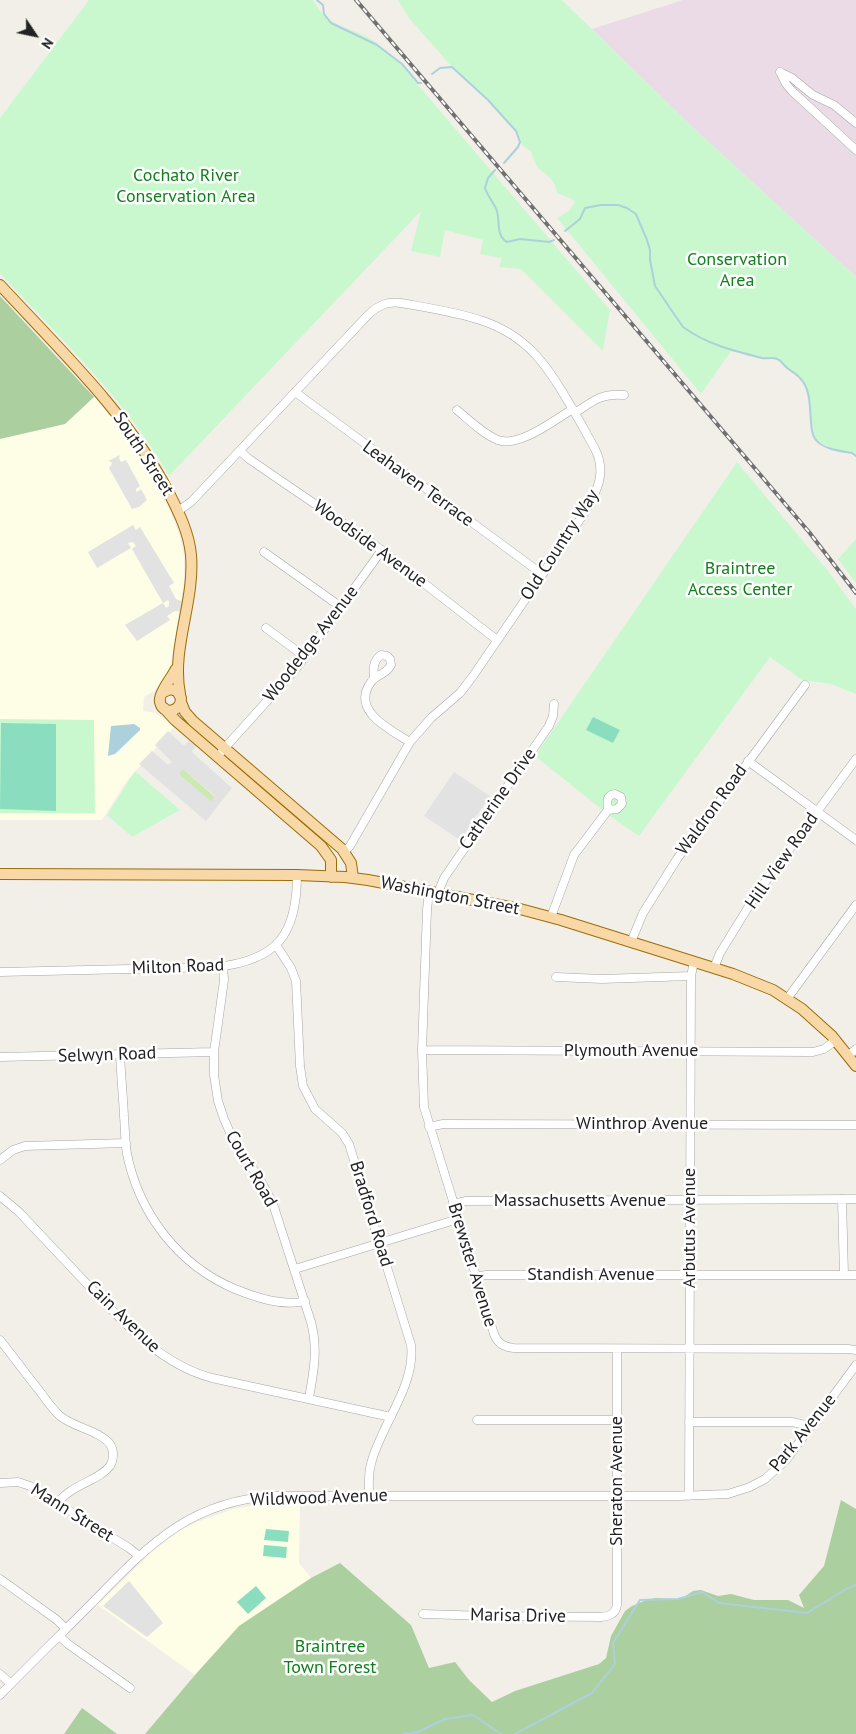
<!DOCTYPE html>
<style>
body{margin:0}
#map{position:relative;width:856px;height:1734px;overflow:hidden;background:#f2efe9;font-family:"PT Sans",sans-serif}
canvas{display:block}
.north{position:absolute;left:10px;top:10px;width:50px;height:50px;-webkit-text-stroke:4px #fff;paint-order:stroke;rotate:124deg;font-size:14px;font-weight:700;line-height:20px;text-align:center;color:#222}
.north::after{content:'';display:block;margin:auto;width:18px;height:22px;background:#222;clip-path:polygon(50% 0,100% 100%,50% 72%,0 100%)}
</style>
<div id="map">
<canvas width="856" height="1734"></canvas>
<div class="north">N</div>
</div>
<script>
const context = document.querySelector('canvas').getContext('2d');
context.lineJoin = 'round';
function fillPath(path, color) { context.fillStyle = color; context.fill(path, 'evenodd'); }
function stroke(path, color, width, dash) { context.strokeStyle = color; context.lineWidth = width; context.lineCap = dash ? 'butt' : 'round'; context.setLineDash(dash || []); context.stroke(path); }
function write(font, color, halo, rows, align = 'center') {
  context.font = font + ' "PT Sans",sans-serif'; context.lineWidth = 5; context.setLineDash([]); context.textBaseline = 'middle'; context.strokeStyle = halo; context.fillStyle = color; for (const [text, x, y, turn = 0] of rows) {
    context.save(); context.translate(x, y); context.rotate((+turn || 0) * Math.PI / 180); context.textAlign = isNaN(turn) ? turn : align; if (halo) context.strokeText(text, 0, 0); context.fillText(text, 0, 0); context.restore();
  }
}
fillPath(new Path2D(`
 M 683,0 L 856,0 L 856,277 L 691,126 L 592,29 Z`), '#eadbe7');
fillPath(new Path2D(`
 M 94,397 L 123,432 L 153,478 L 169,508 L 181,540 L 184,556 L 184,581 L 171,661 L 168,673 L 162,683 L 154,691 L 144,697 L 143,711 L 156,713 L 174,727 L 126,782 L 102,820 L 0,820 L 0,439 L 65,424 Z
 M 283,1501 L 300,1501 L 299,1563 L 311,1578 L 239,1626 L 195,1675 L 98,1605 L 152,1552 L 181,1530 L 197,1522 L 233,1509 Z`), '#fefee6');
fillPath(new Path2D(`
 M 183,769 L 215,797 L 211,802 L 178,774 Z`), '#cce9b2');
fillPath(new Path2D(`
 M 0,296 L 94,397 L 65,424 L 0,439 Z
 M 841,1500 L 856,1509 L 856,1734 L 145,1734 L 195,1675 L 239,1626 L 311,1578 L 340,1563 L 411,1625 L 429,1668 L 455,1662 L 469,1680 L 492,1702 L 515,1691 L 599,1664 L 606,1658 L 611,1636 L 625,1611 L 632,1606 L 644,1601 L 655,1598 L 681,1599 L 693,1591 L 701,1590 L 718,1596 L 731,1594 L 754,1600 L 788,1600 L 804,1608 L 799,1595 L 824,1566 Z
 M 82,1708 L 117,1734 L 64,1734 Z`), '#accfa0');
fillPath(new Path2D(`
 M 89,0 L 313,0 C 329,28 346,25 371,39 C 382,46 392,56 401,65 L 610,310 L 603,351 L 521,269 L 499,267 L 502,258 L 480,254 L 483,240 L 445,230 L 440,257 L 411,251 L 421,211 L 169,476 C 126,399 59,338 0,273 L 0,118 Z
 M 398,0 L 562,0 L 691,126 L 856,277 L 856,456 L 852,453 L 834,449 L 816,440 L 813,433 L 810,406 L 805,385 L 800,377 L 785,366 L 780,360 L 775,358 L 767,359 L 731,351 L 701,394 L 557,218 L 569,211 L 575,202 L 572,199 L 557,193 L 555,185 L 550,178 L 537,167 L 531,152 L 521,144 L 516,131 L 488,100 L 452,67 L 409,18 Z
 M 737,462 L 828,571 L 856,609 L 856,694 L 831,684 L 802,680 L 770,657 L 639,836 L 610,816 L 535,756 Z
 M 856,539 L 856,583 L 838,559 Z
 M 0,719 L 94,720 L 95,813 L 0,813 Z
 M 135,771 L 180,810 L 132,837 L 107,815 Z`), '#caf8ce');
fillPath(new Path2D(`
 M 593,717 L 620,730 L 613,743 L 586,730 Z
 M 1,723 L 56,724 L 56,811 L 0,809 Z
 M 266,1529 L 289,1531 L 288,1542 L 264,1540 Z
 M 264,1545 L 287,1547 L 286,1558 L 263,1556 Z
 M 256,1586 L 266,1598 L 248,1614 L 237,1602 Z`), '#8bddbf');
fillPath(new Path2D(`
 M 120,455 L 119,458 L 121,462 L 126,460 L 140,486 L 136,489 L 136,491 L 137,492 L 141,489 L 147,500 L 139,507 L 132,509 L 109,468 L 112,464 L 111,462 L 108,461 Z
 M 133,525 L 136,530 L 140,527 L 174,583 L 169,586 L 176,599 L 181,601 L 184,600 L 182,613 L 179,611 L 175,611 L 167,616 L 170,620 L 137,641 L 125,625 L 163,603 L 166,608 L 169,606 L 169,602 L 168,600 L 163,603 L 132,549 L 136,546 L 133,542 L 128,543 L 131,548 L 97,568 L 88,552 Z
 M 168,731 L 183,745 L 185,745 L 189,740 L 196,746 L 192,751 L 193,753 L 232,788 L 206,821 L 139,764 L 152,751 L 168,765 L 172,762 L 155,745 ZM 183,769 L 215,796 L 211,802 L 179,774 Z
 M 454,772 L 490,796 L 460,840 L 424,816 Z
 M 129,1581 L 163,1623 L 147,1637 L 103,1606 Z`), '#e2e2e2');
fillPath(new Path2D(`
 M 134,724 L 140,728 L 140,730 L 115,754 L 108,756 L 111,726 Z`), '#acd1dd');
stroke(new Path2D(`
 M 317,0 L 323,5 L 324,14 L 331,23 L 377,45 L 402,64 L 418,83 L 421,83
 M 432,74 L 440,68 L 452,67 L 488,100 L 516,131 L 520,142 L 518,147 L 504,163
 M 495,170 L 488,178 L 485,188 C 488,197 494,203 497,211 C 500,222 496,236 507,242 L 520,239 L 549,242 L 554,240
 M 565,231 L 580,219 L 585,208 L 601,205 L 618,205 L 627,208 L 636,214 L 647,240 L 650,250 L 650,260 L 655,286 L 683,327 C 706,344 734,351 762,358 C 767,359 772,357 777,359 C 781,360 782,363 785,366 C 790,371 796,373 800,378 C 816,394 806,428 816,440 C 823,449 841,451 852,453 L 856,456
 M 403,1734 L 418,1732 L 445,1719 L 473,1715 L 501,1734
 M 515,1734 L 592,1693 L 615,1664 L 613,1643 L 640,1600 L 678,1599 L 702,1592 L 719,1603 L 807,1613 L 846,1589 L 856,1585`), '#acd1dd', 2);
const minor = new Path2D(`
 M 780,72 L 786,84 L 792,91 L 856,150
 M 780,72 L 792,78 L 813,95 L 834,105 L 856,123
 M 295,392 L 542,574
 M 457,410 C 469,420 483,434 498,440 C 519,448 554,420 573,409
 M 575,413 C 593,401 601,393 624,395
 M 240,451 L 249,459 L 372,543 L 497,640
 M 178,511 L 191,502 L 369,314 C 379,305 388,301 401,303 C 429,308 457,312 483,321 C 527,336 547,365 569,403 C 578,418 587,434 595,449 C 607,473 597,491 585,512 L 473,676 L 460,693 L 431,718 L 410,742 L 350,846 L 344,852
 M 264,552 L 341,607
 M 266,628 L 305,657
 M 374,678 C 373,669 373,661 381,655 L 387,656 L 390,659 L 391,665 C 385,676 376,674 371,682 C 350,711 391,730 410,742
 M 222,751 L 295,670 L 382,550
 M 748,761 L 856,840
 M 615,794 L 621,797 L 622,804 L 617,809 L 608,810 C 607,802 606,795 615,794 Z
 M 429,891 L 427,910 L 422,1050 L 424,1107 L 494,1334 C 498,1344 504,1347 514,1348 L 848,1349 L 856,1350
 M 438,893 L 444,878 L 549,726 L 553,716 L 554,704
 M 551,917 L 574,855 L 608,810
 M 631,942 L 643,913 L 677,859 L 805,685
 M 276,945 L 291,968 L 296,981 L 300,1066 L 303,1086 L 315,1109 L 342,1133 L 349,1144 L 411,1345 C 416,1386 380,1426 371,1464 C 368,1474 369,1485 369,1495
 M 223,966 L 224,980 L 214,1052 L 214,1075 L 218,1101 L 224,1119 L 232,1137 L 261,1181 L 273,1204 L 311,1322 C 318,1348 314,1371 309,1398
 M 714,968 L 720,953 L 757,893 L 856,759
 M 0,972 L 217,967 C 277,960 297,935 297,875
 M 556,977 L 602,979 L 691,976
 M 787,999 L 856,905
 M 422,1050 L 813,1052 L 824,1049 L 836,1040
 M 120,1055 C 121,1075 123,1096 124,1116 C 125,1129 125,1142 127,1154 C 139,1213 178,1265 235,1289 C 255,1297 283,1307 305,1301
 M 848,1056 L 856,1049
 M 0,1057 L 214,1052
 M 429,1127 L 443,1124 L 856,1125
 M 0,1160 L 13,1150 L 25,1146 L 126,1143
 M 0,1196 L 19,1212 C 42,1236 65,1261 88,1285 C 124,1323 160,1364 212,1378 L 391,1417
 M 842,1199 L 844,1275
 M 453,1204 L 466,1201 L 856,1199
 M 295,1269 L 458,1219
 M 476,1277 L 486,1275 L 856,1275
 M 0,1340 C 13,1356 25,1373 38,1389 C 45,1398 51,1408 60,1416 C 73,1427 100,1431 110,1444 C 114,1450 114,1459 110,1466 C 99,1481 71,1484 57,1504
 M 477,1420 L 617,1420
 M 689,1422 L 792,1422 L 801,1424 L 809,1429
 M 0,1483 L 18,1482 L 30,1486 L 129,1548 L 139,1556
 M 689,1496 L 691,976 L 694,962
 M 0,1579 L 57,1620 L 66,1629
 M 423,1614 L 488,1616 L 601,1617 C 609,1616 616,1614 617,1605 L 617,1349
 M 59,1636 L 68,1644 L 130,1688
 M 0,1674 L 11,1684
 M 0,1695 C 29,1665 59,1636 89,1606 C 146,1548 188,1500 276,1496 L 679,1496 L 728,1494 L 750,1487 L 765,1479 L 786,1460 L 856,1365`);
const major = new Path2D(`
 M 0,285 C 60,350 126,412 168,491 C 178,511 189,532 191,555 C 195,602 171,648 180,694
 M 162,693 L 170,689 L 177,691 L 181,698 C 181,712 163,716 160,702 C 158,694 172,677 176,669
 M 181,702 L 185,712 L 193,721 L 342,849 L 351,863 L 353,878
 M 164,708 L 175,720 L 321,846 L 331,860 L 331,877
 M 0,874 L 297,875 L 345,877 L 368,880 L 520,909 L 561,920 L 733,974 L 773,990 L 802,1009 L 832,1036 L 856,1066`);
stroke(minor, '#a6a6a6', 9);
stroke(major, '#9b6d05', 12);
stroke(minor, '#fff', 8);
stroke(major, '#f9d8a7', 10);
const rail = new Path2D(`
 M 356,0 L 809,532 L 856,593`);
stroke(rail, '#707070', 4);
stroke(rail, '#fff', 2, [5.5]);
write('18px', '#10801c', '#fff', [
 ["Cochato River",186,176],
 ["Conservation Area",186,197],
 ["Conservation",737,260],
 ["Area",737,281],
 ["Braintree",740,569],
 ["Access Center",740,590],
 ["Braintree",330,1647],
 ["Town Forest",330,1668]
]);
write('18px', '#222', '#fff', [
 ["South Street",143,454,57],
 ["Leahaven Terrace",418,484,36],
 ["Woodside Avenue",370,544,36],
 ["Old Country Way",560,545,-57],
 ["Woodedge Avenue",311,644,-52],
 ["Catherine Drive",498,799,-55],
 ["Waldron Road",712,810,-54],
 ["Hill View Road",782,861,-55],
 ["Washington Street",450,896,11],
 ["Milton Road",178,967,-2],
 ["Plymouth Avenue",631,1051],
 ["Selwyn Road",107,1055,-2],
 ["Winthrop Avenue",642,1124],
 ["Court Road",251,1169,60],
 ["Massachusetts Avenue",580,1201],
 ["Bradford Road",371,1214,73],
 ["Arbutus Avenue",690,1228,-90],
 ["Brewster Avenue",472,1265,73],
 ["Standish Avenue",591,1275],
 ["Cain Avenue",123,1317,44],
 ["Park Avenue",803,1433,-51],
 ["Sheraton Avenue",617,1481,-90],
 ["Wildwood Avenue",319,1498,-2],
 ["Mann Street",72,1513,32],
 ["Marisa Drive",518,1616,1]
]);
</script>
